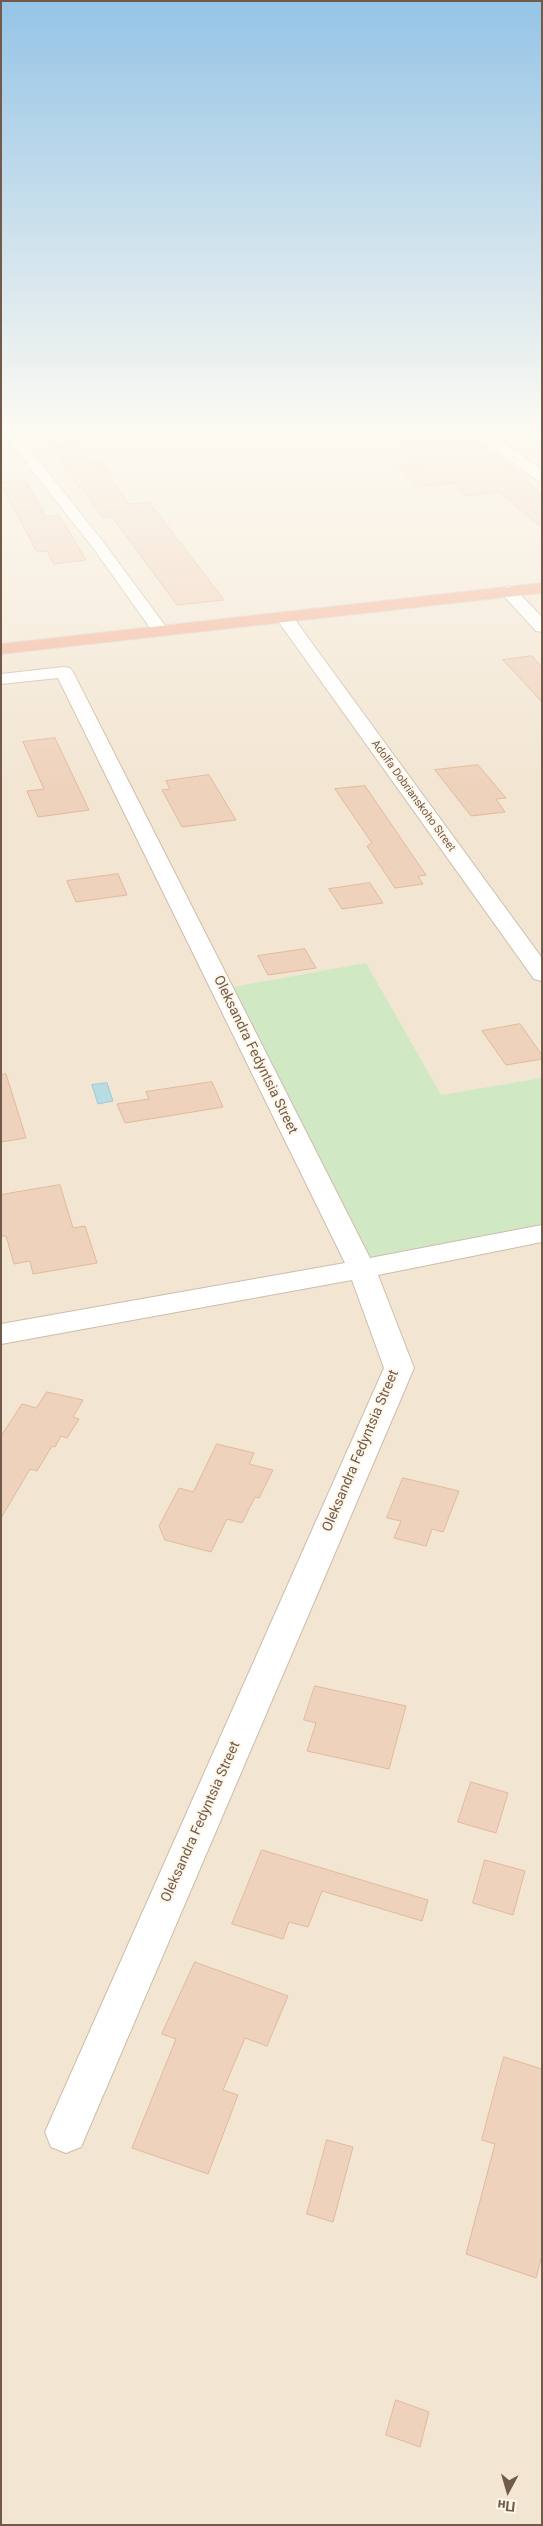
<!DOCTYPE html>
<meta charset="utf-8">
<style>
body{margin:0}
#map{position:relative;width:543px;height:2526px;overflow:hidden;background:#fbf3e3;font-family:Roboto,sans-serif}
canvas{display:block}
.frame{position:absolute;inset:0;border:2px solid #725a4a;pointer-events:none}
.north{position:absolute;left:483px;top:2466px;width:50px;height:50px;-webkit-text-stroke:4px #fef7e9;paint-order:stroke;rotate:186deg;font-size:14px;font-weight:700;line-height:20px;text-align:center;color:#725a4a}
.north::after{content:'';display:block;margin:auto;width:18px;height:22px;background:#725a4a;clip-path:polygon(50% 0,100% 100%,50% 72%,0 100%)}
</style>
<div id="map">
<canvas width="543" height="2526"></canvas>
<div class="frame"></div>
<div class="north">Пн</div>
</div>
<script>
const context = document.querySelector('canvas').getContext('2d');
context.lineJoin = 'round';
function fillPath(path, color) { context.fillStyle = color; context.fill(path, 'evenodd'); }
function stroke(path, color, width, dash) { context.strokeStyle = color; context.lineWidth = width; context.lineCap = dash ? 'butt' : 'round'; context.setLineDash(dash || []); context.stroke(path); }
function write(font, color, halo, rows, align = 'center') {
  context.font = font + ' Roboto,sans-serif'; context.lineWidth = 4; context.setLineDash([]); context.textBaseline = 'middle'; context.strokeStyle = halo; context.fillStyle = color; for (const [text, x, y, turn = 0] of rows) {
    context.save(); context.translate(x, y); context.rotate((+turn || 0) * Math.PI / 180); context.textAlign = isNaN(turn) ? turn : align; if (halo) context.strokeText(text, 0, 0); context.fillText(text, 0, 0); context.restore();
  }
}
fillPath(new Path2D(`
 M 1,432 L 542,432 L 542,2525 L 1,2525 Z`), '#f2e5d2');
fillPath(new Path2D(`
 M 366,963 L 441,1095 L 542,1078 L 542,1233 L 362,1269 L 222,989 Z`), '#d0e8c3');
const water = new Path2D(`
 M 107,1083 L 113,1101 L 98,1104 L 92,1085 Z`);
fillPath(water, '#b9dce4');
stroke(water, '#9fcbd5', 1);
const building = new Path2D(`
 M 473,435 L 513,467 L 542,495 L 542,528 L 500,492 L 466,496 L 454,483 L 418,487 L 397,466 L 419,464 L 396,443 Z
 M 78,443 L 90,460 L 99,460 L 129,504 L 149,502 L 224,600 L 177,605 L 112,517 L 103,518 L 82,486 L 79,488 L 53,445 Z
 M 26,481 L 46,516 L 59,515 L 86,560 L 54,564 L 47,551 L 37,552 L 1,485 L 1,483 Z
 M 532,656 L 542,667 L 542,702 L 503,660 Z
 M 55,738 L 89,810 L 38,817 L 27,791 L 44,789 L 23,742 Z
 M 478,765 L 506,798 L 496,799 L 505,812 L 471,816 L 435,770 Z
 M 209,775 L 236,820 L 182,827 L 162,790 L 170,789 L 166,781 Z
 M 365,786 L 426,875 L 418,876 L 423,884 L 395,888 L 367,846 L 372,843 L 335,789 Z
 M 118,874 L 127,895 L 76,902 L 67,881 Z
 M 370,883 L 383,903 L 342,909 L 329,889 Z
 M 305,949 L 316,968 L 268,975 L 258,956 Z
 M 520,1024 L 542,1055 L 542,1059 L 506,1065 L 482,1031 Z
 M 6,1074 L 26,1138 L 1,1142 L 1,1075 Z
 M 212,1082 L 223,1107 L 125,1123 L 117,1104 L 149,1099 L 146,1092 Z
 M 60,1185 L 73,1228 L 85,1226 L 97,1263 L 33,1274 L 30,1261 L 14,1264 L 6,1236 L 1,1236 L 1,1195 Z
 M 47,1392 L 83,1400 L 73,1417 L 79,1419 L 67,1438 L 61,1436 L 55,1447 L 52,1446 L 37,1471 L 30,1469 L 1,1518 L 1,1436 L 22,1404 L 36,1408 Z
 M 217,1444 L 254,1453 L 249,1464 L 273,1470 L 259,1498 L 255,1497 L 242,1523 L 227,1519 L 211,1552 L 165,1540 L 159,1526 L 179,1488 L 193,1492 Z
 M 403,1478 L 459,1491 L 443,1532 L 432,1529 L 426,1546 L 394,1538 L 401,1521 L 387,1518 Z
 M 315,1686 L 406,1706 L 389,1769 L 307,1751 L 316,1723 L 304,1720 Z
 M 471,1782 L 508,1793 L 496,1833 L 458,1822 Z
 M 262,1850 L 428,1900 L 422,1921 L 322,1891 L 308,1927 L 289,1922 L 283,1939 L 232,1924 Z
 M 485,1860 L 525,1871 L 513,1915 L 473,1903 Z
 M 195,1962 L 288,1996 L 267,2046 L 245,2038 L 223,2090 L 238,2095 L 208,2174 L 132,2148 L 176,2039 L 162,2034 Z
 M 504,2057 L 542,2069 L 542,2255 L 536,2278 L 466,2254 L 495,2144 L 482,2140 Z
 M 327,2140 L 353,2147 L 333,2222 L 307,2214 Z
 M 396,2400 L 429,2412 L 420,2447 L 386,2435 Z`);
fillPath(building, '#efd2bc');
stroke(building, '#e1ba9d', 1);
const minor = new Path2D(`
 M 2,432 L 16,432 L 18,435 L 102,432 L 95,436 L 24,442 L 104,543 L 169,631 L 167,635 L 155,635 L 94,549 Z
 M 472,432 L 488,432 L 542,470 L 542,481 L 537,480 Z
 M 508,586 L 514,588 L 542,617 L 542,632 L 536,631 L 502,594 L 500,591 L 502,588 Z
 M 284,612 L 290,613 L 542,958 L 542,981 L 534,979 L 278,621 L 276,617 L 278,613 Z
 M 64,667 L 70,668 L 73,672 L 370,1258 L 542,1225 L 542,1242 L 378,1275 L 414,1368 L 81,2147 L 66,2153 L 51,2147 L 45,2132 L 384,1368 L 352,1280 L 1,1344 L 1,1324 L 345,1263 L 58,678 L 1,684 L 1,674 Z`);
const highway = new Path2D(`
 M 542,583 L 542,593 L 1,654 L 1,644 Z`);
stroke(minor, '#cebdad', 2);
stroke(highway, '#dad4d0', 2);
fillPath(minor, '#fff');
fillPath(highway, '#f3b69c');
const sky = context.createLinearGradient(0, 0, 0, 786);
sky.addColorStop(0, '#95c4e6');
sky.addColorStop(0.55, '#fdfaf2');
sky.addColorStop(1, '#fdfaf200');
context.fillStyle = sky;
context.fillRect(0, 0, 543, 786);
write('11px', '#725a4a', '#fef7e9', [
 ["Adolfa Dobrianskoho Street",413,796,54]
]);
write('14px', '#725a4a', '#fef7e9', [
 ["Oleksandra Fedyntsia Street",255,1055,64],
 ["Oleksandra Fedyntsia Street",361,1451,-67],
 ["Oleksandra Fedyntsia Street",201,1822,-66]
]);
</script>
